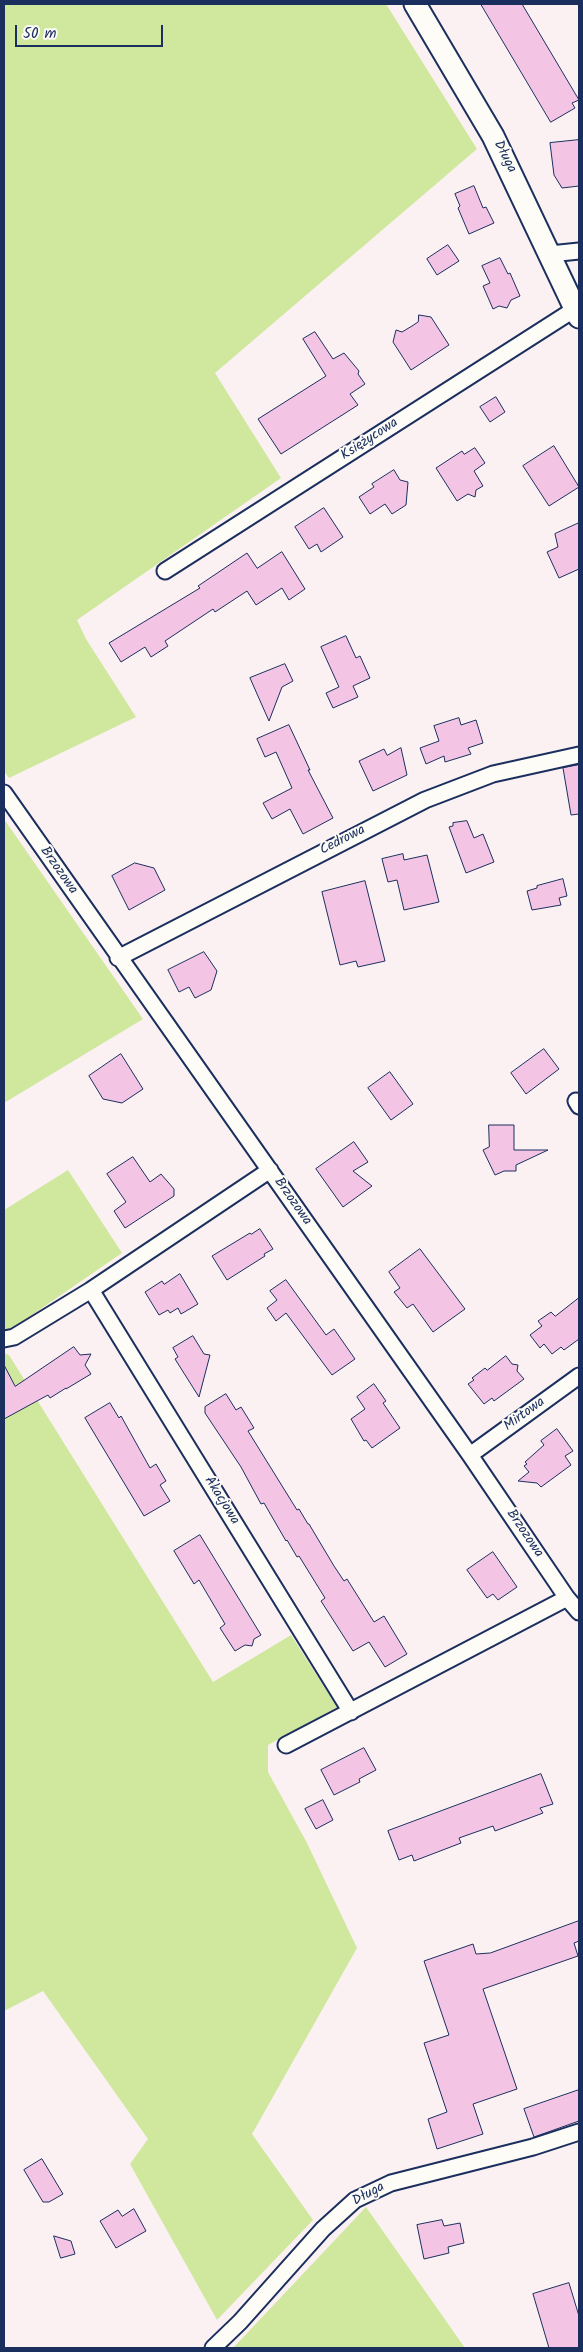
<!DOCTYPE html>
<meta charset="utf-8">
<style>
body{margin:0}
#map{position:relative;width:583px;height:2352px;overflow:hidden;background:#fbf1f3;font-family:Kalam,sans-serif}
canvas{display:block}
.frame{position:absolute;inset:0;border:5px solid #1b2f5e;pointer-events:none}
.scale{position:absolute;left:15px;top:25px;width:148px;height:22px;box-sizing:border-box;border:2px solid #1b2f5e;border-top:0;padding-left:6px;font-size:15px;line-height:18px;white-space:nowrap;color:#1b2f5e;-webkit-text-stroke:4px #fdfcf7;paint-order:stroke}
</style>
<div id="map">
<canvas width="583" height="2352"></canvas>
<div class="frame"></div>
<div class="scale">50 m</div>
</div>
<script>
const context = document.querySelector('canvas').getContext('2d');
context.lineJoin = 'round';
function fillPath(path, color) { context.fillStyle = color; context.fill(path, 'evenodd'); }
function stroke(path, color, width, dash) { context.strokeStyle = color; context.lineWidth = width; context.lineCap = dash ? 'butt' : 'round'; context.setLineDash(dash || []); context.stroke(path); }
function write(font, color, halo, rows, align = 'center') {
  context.font = font + ' Kalam,sans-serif'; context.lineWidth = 4; context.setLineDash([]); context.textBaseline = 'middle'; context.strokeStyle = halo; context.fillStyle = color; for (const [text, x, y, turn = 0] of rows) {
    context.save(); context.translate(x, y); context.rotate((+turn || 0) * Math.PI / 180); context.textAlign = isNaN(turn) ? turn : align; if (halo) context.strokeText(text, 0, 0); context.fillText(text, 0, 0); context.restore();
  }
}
fillPath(new Path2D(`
 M 4,4 L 386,4 L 477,149 L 215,373 L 281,478 L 77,620 L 86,639 L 136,717 L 9,778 L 4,771 Z
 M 4,819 L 143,1019 L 4,1103 Z
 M 68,1170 L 122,1253 L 10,1330 L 4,1331 L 4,1210 Z
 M 4,1353 L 9,1355 L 213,1682 L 291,1635 L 337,1707 L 268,1745 L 268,1772 L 307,1843 L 357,1948 L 252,2134 L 313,2220 L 217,2320 L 130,2164 L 148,2139 L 43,1991 L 4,2011 Z
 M 366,2207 L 465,2348 L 233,2348 Z`), '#d0e89e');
const building = new Path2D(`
 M 481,4 L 522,4 L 579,100 L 572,103 L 575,108 L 551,122 Z
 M 579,140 L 579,186 L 562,188 L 554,175 L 550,143 Z
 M 474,186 L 483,208 L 486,207 L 494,223 L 469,234 L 458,208 L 460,206 L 455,194 Z
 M 448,245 L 459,261 L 437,275 L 427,259 Z
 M 500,258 L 508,274 L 510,273 L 520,296 L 511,300 L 507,308 L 499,306 L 493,309 L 483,286 L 490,283 L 482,266 Z
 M 419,315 L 431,317 L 449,345 L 411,370 L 393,342 L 396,330 L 402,332 L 412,326 L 418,322 Z
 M 315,332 L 333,359 L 344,353 L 359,371 L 358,374 L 365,384 L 350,394 L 358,405 L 281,454 L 258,419 L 326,376 L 303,339 Z
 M 496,397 L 505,412 L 490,422 L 480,407 Z
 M 554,446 L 579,487 L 549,506 L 523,466 Z
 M 475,448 L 485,463 L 474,471 L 483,486 L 476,490 L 475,497 L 468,494 L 457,501 L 436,468 L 462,451 L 464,454 Z
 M 394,470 L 400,480 L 408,482 L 406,505 L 392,514 L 385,504 L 370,514 L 359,497 L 374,487 L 372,484 Z
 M 324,508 L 343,537 L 321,552 L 317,544 L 309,549 L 295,527 Z
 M 579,523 L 579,569 L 559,578 L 547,552 L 558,547 L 555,534 Z
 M 282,552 L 305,589 L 289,600 L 282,588 L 256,605 L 247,591 L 215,612 L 213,609 L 165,641 L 168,646 L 151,657 L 145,647 L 121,662 L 109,643 L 200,588 L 198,586 L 247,553 L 257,568 Z
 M 346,636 L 356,658 L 360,656 L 370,678 L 353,686 L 358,697 L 333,708 L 326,693 L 339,687 L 321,647 Z
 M 285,664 L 293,681 L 282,687 L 269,721 L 250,678 Z
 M 459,718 L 461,725 L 476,720 L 483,743 L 468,748 L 471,754 L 445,762 L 444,756 L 426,764 L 420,748 L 439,741 L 434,726 Z
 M 289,725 L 310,770 L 308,770 L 333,818 L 303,834 L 290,809 L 272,819 L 263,803 L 292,788 L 276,752 L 265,757 L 257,739 Z
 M 401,748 L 407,775 L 373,791 L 359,761 L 384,749 L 387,755 Z
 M 579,765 L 579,814 L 571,815 L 563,768 Z
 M 467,821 L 474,838 L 483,834 L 494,862 L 466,873 L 449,827 L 453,826 L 453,823 Z
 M 403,854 L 404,860 L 427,855 L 439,902 L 404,910 L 397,880 L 388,882 L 382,859 Z
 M 135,863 L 154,868 L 165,890 L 129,910 L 112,876 Z
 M 563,879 L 567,896 L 559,898 L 561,905 L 532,910 L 527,891 L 537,888 L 537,886 Z
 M 365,881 L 385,961 L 358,967 L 356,961 L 340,965 L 322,892 Z
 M 204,952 L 217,971 L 211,990 L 195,998 L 189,987 L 179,992 L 168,970 Z
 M 544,1049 L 559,1069 L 526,1094 L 511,1073 Z
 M 121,1054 L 143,1089 L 122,1103 L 103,1099 L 89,1076 Z
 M 390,1072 L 413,1104 L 391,1120 L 368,1088 Z
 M 489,1125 L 514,1125 L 514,1150 L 548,1150 L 516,1165 L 516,1171 L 504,1171 L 495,1175 L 483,1150 L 489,1147 Z
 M 354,1142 L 368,1162 L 353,1171 L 372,1186 L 343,1207 L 316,1169 Z
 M 133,1157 L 150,1182 L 161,1174 L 174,1189 L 174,1196 L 125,1228 L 114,1211 L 126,1202 L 107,1174 Z
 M 260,1229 L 273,1249 L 264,1254 L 265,1256 L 227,1280 L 212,1256 L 250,1233 L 251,1234 Z
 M 420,1249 L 465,1309 L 433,1332 L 413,1304 L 407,1308 L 394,1292 L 400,1288 L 389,1272 Z
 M 180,1274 L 198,1304 L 181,1314 L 178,1308 L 170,1313 L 168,1310 L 159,1315 L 145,1292 L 162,1281 L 164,1284 Z
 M 286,1280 L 326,1335 L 334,1329 L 355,1359 L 332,1375 L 286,1313 L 276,1321 L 267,1308 L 277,1300 L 270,1291 Z
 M 579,1298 L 579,1339 L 564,1350 L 561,1347 L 552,1354 L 544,1344 L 540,1348 L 530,1335 L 542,1326 L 538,1321 L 551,1312 L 555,1316 Z
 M 193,1336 L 204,1354 L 210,1355 L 199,1397 L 175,1359 L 178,1357 L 173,1348 Z
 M 74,1347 L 80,1355 L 91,1354 L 85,1365 L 91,1374 L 66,1389 L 66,1388 L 50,1398 L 48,1395 L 4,1419 L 4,1365 L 15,1386 Z
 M 506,1356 L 512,1364 L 518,1365 L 517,1371 L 524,1379 L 494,1401 L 492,1398 L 484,1404 L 468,1384 L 474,1380 L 472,1378 L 485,1368 L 487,1370 Z
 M 374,1384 L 386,1401 L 383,1403 L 400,1428 L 372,1448 L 366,1440 L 364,1441 L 351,1419 L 365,1409 L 357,1397 Z
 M 226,1394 L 236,1410 L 241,1407 L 254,1428 L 248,1431 L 297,1510 L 299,1509 L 308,1524 L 309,1524 L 334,1566 L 344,1581 L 347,1579 L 374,1622 L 384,1616 L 407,1654 L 385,1667 L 369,1642 L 353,1651 L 321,1601 L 325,1598 L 299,1556 L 297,1557 L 287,1540 L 286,1541 L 264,1503 L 261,1504 L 241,1467 L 205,1413 L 205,1407 Z
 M 110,1403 L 119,1418 L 121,1416 L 150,1468 L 156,1464 L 166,1481 L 160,1485 L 170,1501 L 144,1516 L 85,1418 Z
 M 557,1429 L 573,1451 L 565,1456 L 571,1465 L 541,1487 L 537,1483 L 518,1481 L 529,1472 L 524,1466 L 527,1464 L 525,1462 L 544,1445 L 541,1441 Z
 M 200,1535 L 261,1635 L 254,1639 L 252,1646 L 245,1645 L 235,1651 L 220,1628 L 225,1624 L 199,1580 L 194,1584 L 174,1551 Z
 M 493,1552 L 517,1587 L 498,1600 L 493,1594 L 487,1598 L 467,1570 Z
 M 364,1748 L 376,1770 L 359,1779 L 360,1782 L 334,1795 L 321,1770 Z
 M 541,1774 L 553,1804 L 540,1808 L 543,1813 L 495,1831 L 493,1826 L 459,1838 L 461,1843 L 414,1861 L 412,1855 L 399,1860 L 388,1831 Z
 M 323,1800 L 333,1820 L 316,1829 L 305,1809 Z
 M 579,1921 L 579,1941 L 574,1943 L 578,1956 L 483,1989 L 517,2089 L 473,2104 L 483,2134 L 437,2149 L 428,2119 L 447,2112 L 424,2043 L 449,2035 L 424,1961 L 473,1944 L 476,1954 L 490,1953 Z
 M 579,2090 L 579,2121 L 534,2137 L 524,2109 Z
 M 42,2159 L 63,2194 L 49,2202 L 43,2202 L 24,2170 Z
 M 134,2209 L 146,2231 L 116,2248 L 100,2221 L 118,2210 L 122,2216 Z
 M 442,2220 L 444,2226 L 460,2223 L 464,2243 L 448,2247 L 449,2253 L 424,2259 L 417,2225 Z
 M 54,2236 L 71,2241 L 75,2254 L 61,2258 Z
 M 569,2283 L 579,2316 L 579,2348 L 549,2348 L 533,2294 Z`);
fillPath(building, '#f4c4e5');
stroke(building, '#1b2f5e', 1);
const street = new Path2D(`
 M 550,254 L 579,251
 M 165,571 L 575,309
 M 4,793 L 470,1455 L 567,1598 L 579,1612
 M 118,958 L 425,800 L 493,774 L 579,755
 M 576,1101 L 579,1106
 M 270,1170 L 91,1290 L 351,1712
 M 4,1339 L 14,1337 L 91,1290
 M 470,1455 L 579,1376
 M 286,1745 L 567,1598
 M 213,2348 L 240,2322 L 323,2229 L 355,2200 L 391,2183 L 533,2147 L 579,2132`);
const secondary = new Path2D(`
 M 415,4 L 493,136 L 579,317`);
stroke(street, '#1b2f5e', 19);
stroke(secondary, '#1b2f5e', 25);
stroke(street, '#fdfcf7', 15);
stroke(secondary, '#fdfcf7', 21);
write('14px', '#1b2f5e', '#fdfcf7', [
 ["Długa",504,157,63],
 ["Księżycowa",370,440,-33],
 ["Cedrowa",343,841,-27],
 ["Brzozowa",58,871,55],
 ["Brzozowa",292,1202,55],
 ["Mirtowa",525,1415,-36],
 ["Akacjowa",221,1501,58],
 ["Brzozowa",524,1534,56],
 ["Długa",369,2195,-29]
]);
</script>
